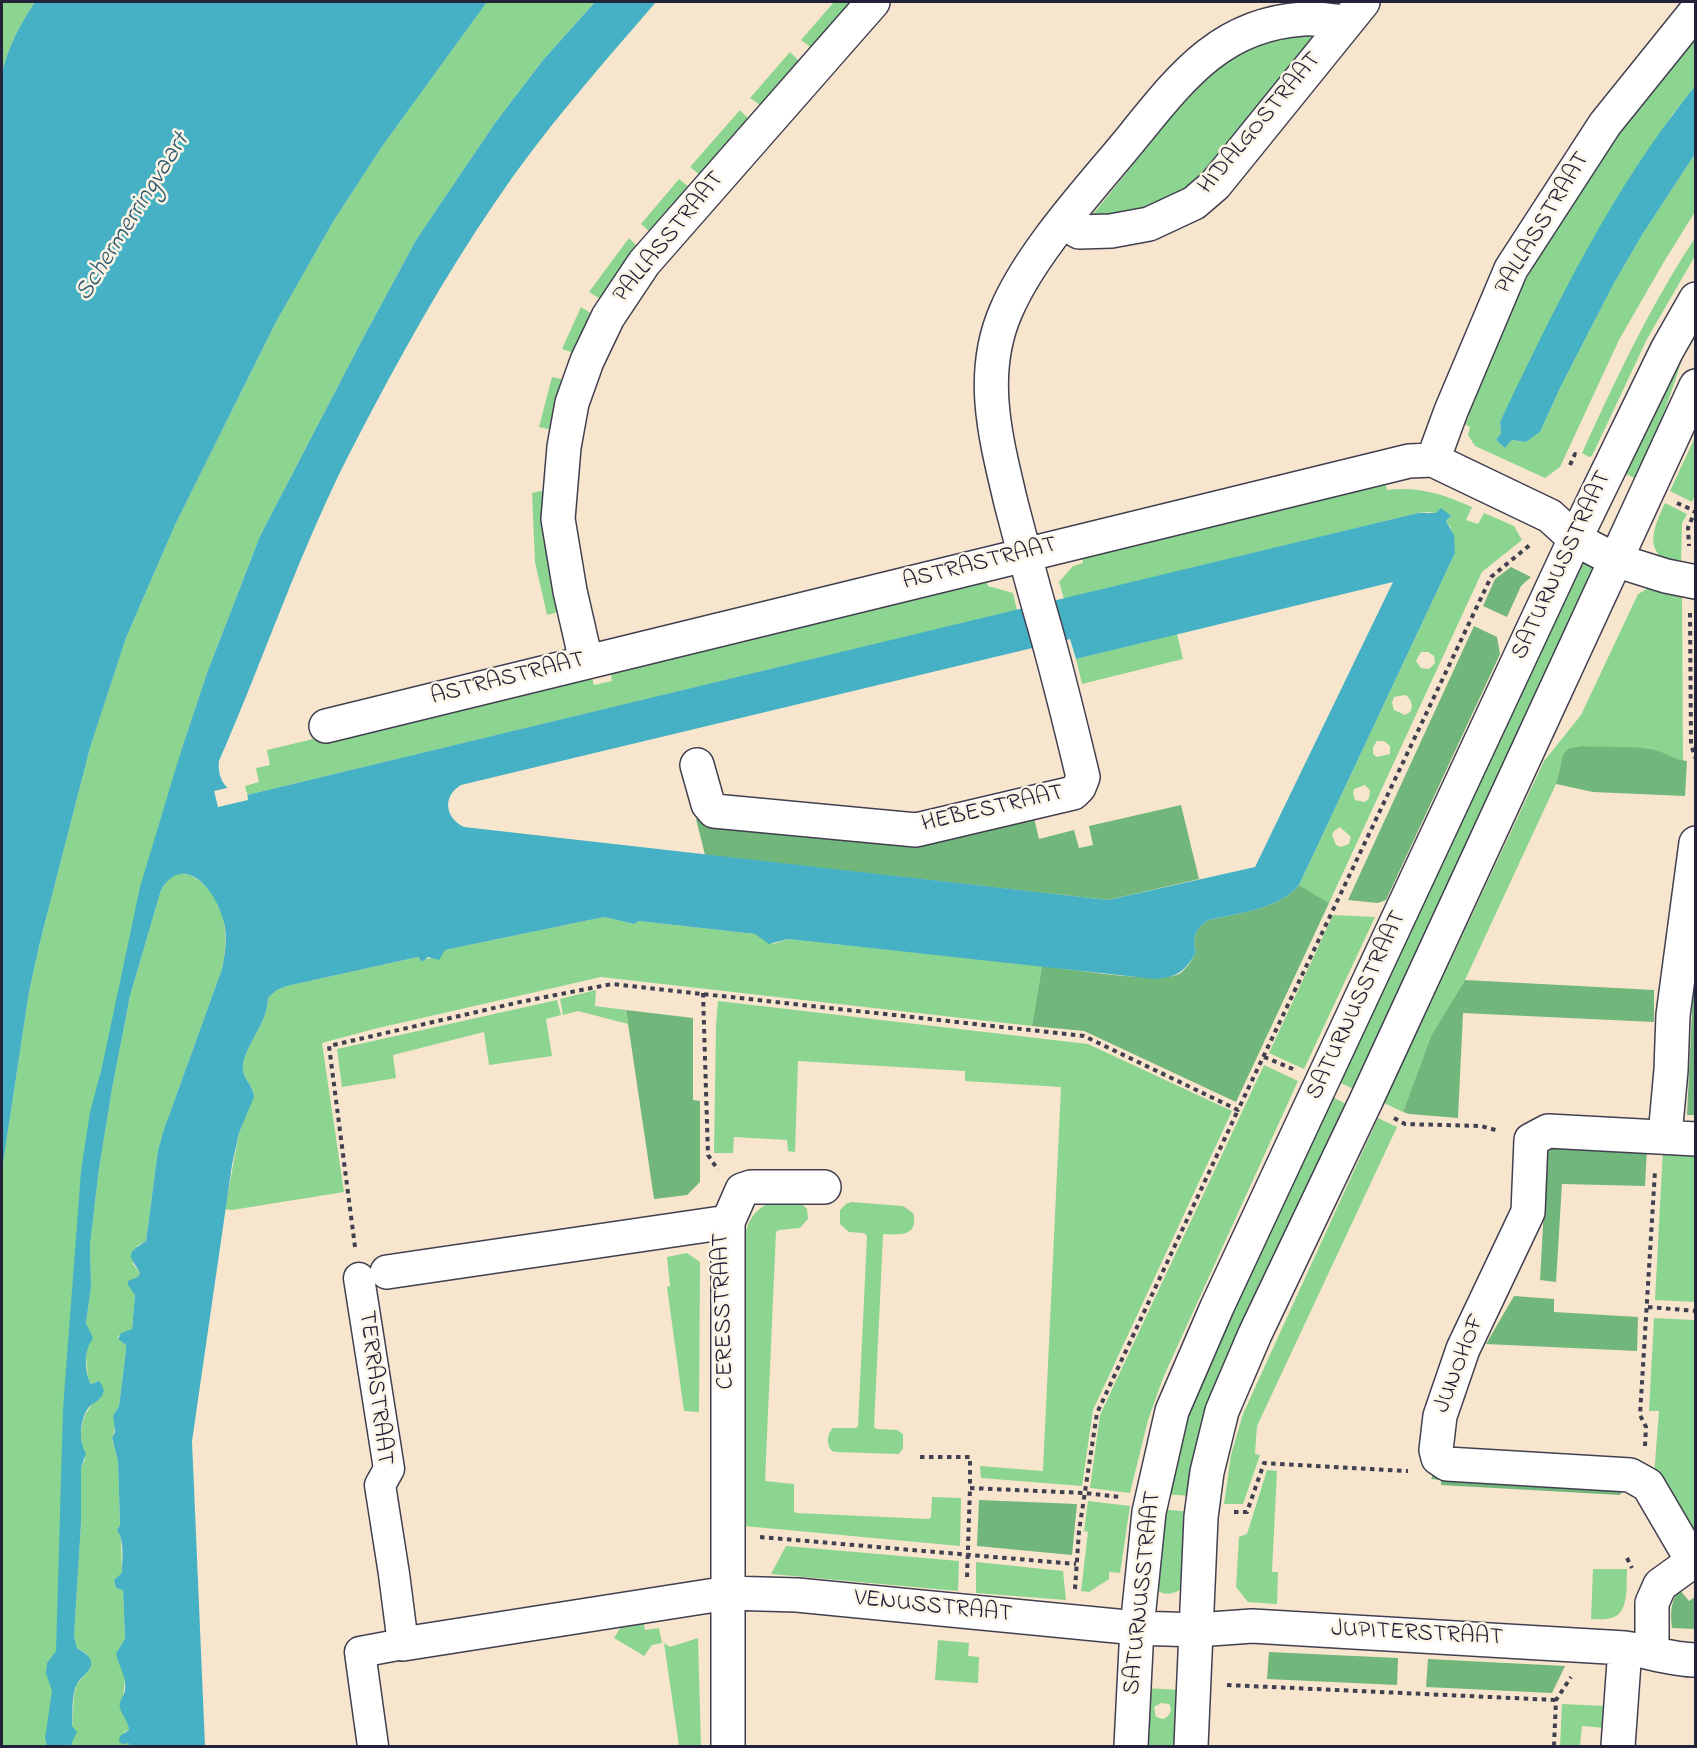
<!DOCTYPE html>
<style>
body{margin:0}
#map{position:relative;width:1697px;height:1748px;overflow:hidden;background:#f7e6cd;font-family:"Indie Flower",sans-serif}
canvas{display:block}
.frame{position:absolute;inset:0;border:3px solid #22223b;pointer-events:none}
</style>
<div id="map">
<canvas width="1697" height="1748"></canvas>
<div class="frame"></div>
</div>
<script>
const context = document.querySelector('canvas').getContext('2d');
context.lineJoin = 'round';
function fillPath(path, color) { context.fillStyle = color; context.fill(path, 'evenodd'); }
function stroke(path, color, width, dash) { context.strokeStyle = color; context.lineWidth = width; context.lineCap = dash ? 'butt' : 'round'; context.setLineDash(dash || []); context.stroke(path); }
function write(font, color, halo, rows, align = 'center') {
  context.font = font + ' "Indie Flower",sans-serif'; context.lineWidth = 5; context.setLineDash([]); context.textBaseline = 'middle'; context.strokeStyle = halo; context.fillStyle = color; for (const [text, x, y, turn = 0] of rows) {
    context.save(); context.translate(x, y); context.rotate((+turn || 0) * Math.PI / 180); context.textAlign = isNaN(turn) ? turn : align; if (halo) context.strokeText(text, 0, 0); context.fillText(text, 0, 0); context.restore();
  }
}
fillPath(new Path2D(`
 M 2,2 L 35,2 C 20,24 8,47 2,73 Z
 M 487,2 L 595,2 L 543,60 L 495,123 L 416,240 L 362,340 L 260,536 L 207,673 L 181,751 L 93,1149 L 58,1746 L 2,1746 L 2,1170 L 29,992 L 40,942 L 90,748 L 126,638 L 175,525 L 276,322 L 333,222 L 381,148 Z
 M 834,2 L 860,2 L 813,49 L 801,40 Z
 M 1305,35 L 1316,37 L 1216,166 L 1164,204 L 1089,219 L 1195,88 C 1230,57 1258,41 1305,35 Z
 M 1695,37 L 1695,86 L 1672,115 L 1608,213 L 1500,422 L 1501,433 L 1496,440 L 1505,448 L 1512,440 L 1526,442 L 1540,432 L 1561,386 L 1613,285 L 1642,235 L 1695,154 L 1695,212 L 1665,260 L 1619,340 L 1560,467 L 1545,478 L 1475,446 L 1468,435 L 1470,427 L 1465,424 L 1469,416 L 1459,412 C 1494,341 1529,269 1571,202 C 1608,143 1652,91 1695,37 Z
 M 790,52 L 800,62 L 763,107 L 750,98 Z
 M 740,110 L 750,120 L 700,175 L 690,167 Z
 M 679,179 L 689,187 L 690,191 L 650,232 L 641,224 Z
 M 629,238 L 640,249 L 602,300 L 589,292 Z
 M 1695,238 L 1695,256 L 1647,339 L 1592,456 L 1589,457 L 1582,453 C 1616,379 1650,306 1695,238 Z
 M 581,307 L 592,314 L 574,353 L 562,349 Z
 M 1695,315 L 1695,335 L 1684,354 L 1641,481 L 1619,471 Z
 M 552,377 L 561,379 L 566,383 L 552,430 L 539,427 Z
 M 1695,437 L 1695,495 L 1692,502 L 1670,491 Z
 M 1385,482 L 1387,490 C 1418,486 1443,494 1472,507 L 1466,520 L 1478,524 L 1484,513 L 1514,526 L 1522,540 L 1482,572 L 1329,903 L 1299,885 L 1455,553 L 1451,528 L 1446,521 L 1451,516 L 1429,512 L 1418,513 L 1064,599 L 1059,582 L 1073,566 L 1083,563 L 1082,554 ZM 1421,652 L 1428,652 L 1434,656 L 1435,663 L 1429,669 L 1421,668 L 1416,661 ZM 1405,695 C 1411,698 1414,706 1410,712 L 1405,715 L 1394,710 L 1392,703 L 1394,697 ZM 1377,741 L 1384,741 L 1390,746 L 1390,754 L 1377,757 L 1373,754 L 1373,747 ZM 1365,785 L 1370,790 L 1369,798 L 1365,802 L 1355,800 L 1353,793 L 1354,789 ZM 1340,827 L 1351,837 L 1349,844 L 1341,847 L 1336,845 L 1332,835 L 1334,831 Z
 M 540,491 L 544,492 L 566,610 L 547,615 L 535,562 L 532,493 Z
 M 1665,503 L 1687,514 L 1682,523 L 1681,566 C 1642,556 1652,531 1665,503 Z
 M 1586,564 L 1594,569 L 1356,1090 L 1336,1081 L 1580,565 Z
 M 986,579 L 988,586 L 1013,593 L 1017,610 L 247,795 L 245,786 L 259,782 L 256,768 L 270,765 L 267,750 L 591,673 L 594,685 L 612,681 L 610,668 Z
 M 1647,589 L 1682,594 L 1683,761 L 1657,751 L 1627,747 L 1607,748 L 1582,746 L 1563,755 L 1556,784 L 1465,980 L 1431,1036 L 1403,1112 L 1384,1103 L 1544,761 L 1581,715 L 1638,594 Z
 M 1177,634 L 1183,659 L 1082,684 L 1076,659 Z
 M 178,874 C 189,873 195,877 203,884 C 228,905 228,940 222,969 L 164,1129 L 158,1150 L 146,1241 L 137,1246 L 133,1264 L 140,1273 L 133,1290 L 135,1295 L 132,1329 L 118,1336 L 118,1339 L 126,1345 L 126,1350 L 119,1406 L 113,1416 L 115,1427 L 112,1440 L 118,1460 L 120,1525 L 118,1528 L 121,1540 L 122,1574 L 114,1580 L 116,1588 L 123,1589 L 125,1640 L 118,1649 L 125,1678 L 122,1712 L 128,1722 L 129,1730 L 124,1732 L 126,1743 L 129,1742 L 129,1746 L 71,1746 L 74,1694 L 77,1684 L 90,1669 L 87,1654 L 77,1648 L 74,1636 L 81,1524 L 81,1468 L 85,1459 C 78,1438 79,1410 101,1398 L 99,1381 L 91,1384 L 88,1379 L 86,1357 L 88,1331 L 86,1323 L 91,1287 L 90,1245 L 99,1169 L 112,1089 L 130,996 L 161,890 L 170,877 Z
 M 1333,915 L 1375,917 L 1304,1069 L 1269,1053 Z
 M 604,917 L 634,924 L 639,921 L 755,934 L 773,944 L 788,939 L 1042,966 L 1032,1026 L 601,977 L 374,1029 L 322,1043 L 344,1192 L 232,1210 L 225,1209 L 239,1133 L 254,1096 C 254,1085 241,1078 243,1065 C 247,1042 268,1023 268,998 L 277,990 L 287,986 L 418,957 L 422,962 L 424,959 L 432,958 L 445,950 Z
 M 596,990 L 595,1006 L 626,1010 L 628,1024 L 578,1011 L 563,1015 L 560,999 Z
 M 557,1000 L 561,1015 L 546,1019 L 552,1056 L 489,1065 L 484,1032 L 393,1055 L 396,1078 L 342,1087 L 337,1049 Z
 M 718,1001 L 1088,1044 L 1232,1111 L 1093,1410 L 1082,1486 L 981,1478 L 980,1466 L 1043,1471 L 1061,1087 L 965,1081 L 965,1071 L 798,1061 L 795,1152 L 788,1151 L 787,1140 L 734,1137 L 733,1153 L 714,1153 L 716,1025 Z
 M 1264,1065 L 1298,1081 L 1163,1378 L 1148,1420 L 1130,1493 L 1090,1488 L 1100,1415 Z
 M 1329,1095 L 1348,1105 L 1192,1496 L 1163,1494 L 1181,1425 Z
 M 1378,1118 L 1397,1127 L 1257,1426 L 1255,1454 L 1260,1455 L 1243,1504 L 1224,1504 L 1231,1455 L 1243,1414 Z
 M 1663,1149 L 1695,1151 L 1695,1302 L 1655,1300 Z
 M 851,1202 L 903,1206 L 913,1213 C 919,1236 901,1235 884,1234 L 883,1235 L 874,1427 L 877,1429 L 897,1430 L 903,1434 L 903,1448 L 899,1454 L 836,1452 L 832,1451 C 826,1445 827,1434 833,1428 L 856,1428 L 858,1426 L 867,1236 L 864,1233 L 849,1232 L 840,1224 L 840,1210 L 846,1204 Z
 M 769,1203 L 801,1203 L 807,1209 L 808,1219 L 800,1228 L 779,1230 L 776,1232 L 765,1481 L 794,1484 L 794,1511 L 796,1513 L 929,1519 L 931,1517 L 932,1497 L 961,1498 L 960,1546 L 744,1526 L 745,1235 C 748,1220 755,1210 769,1203 Z
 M 687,1253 L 700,1262 L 699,1412 L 684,1411 L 667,1287 L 670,1286 L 667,1257 Z
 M 1654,1318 L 1695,1320 L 1695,1535 L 1654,1476 L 1659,1411 L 1649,1411 Z
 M 1267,1470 L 1277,1471 L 1272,1572 L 1278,1572 L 1277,1604 L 1248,1602 L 1236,1587 L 1239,1537 L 1247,1534 Z
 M 1088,1501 L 1130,1506 L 1120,1573 L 1109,1572 L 1109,1579 L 1089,1592 L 1081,1591 L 1088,1532 L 1084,1531 Z
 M 1160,1509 L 1191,1512 L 1184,1587 C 1175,1594 1165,1597 1156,1589 Z
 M 786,1546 L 959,1561 L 958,1591 L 771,1574 Z
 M 976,1562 L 1063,1571 L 1066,1600 L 976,1593 Z
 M 1593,1569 L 1627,1569 C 1626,1582 1630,1615 1611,1618 C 1605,1620 1597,1619 1591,1619 Z
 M 643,1619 L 645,1630 L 659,1628 L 662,1643 L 652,1645 L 644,1656 L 614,1638 L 624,1622 Z
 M 698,1638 L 701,1746 L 679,1746 L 664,1643 L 670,1647 Z
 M 938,1640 L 969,1643 L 968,1656 L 979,1657 L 978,1683 L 935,1680 Z
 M 1144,1688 L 1183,1690 L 1181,1746 L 1141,1746 ZM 1161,1703 L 1169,1704 C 1173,1711 1170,1716 1163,1719 L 1156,1717 L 1154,1707 Z
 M 1562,1704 L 1606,1706 L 1605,1728 L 1582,1726 L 1580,1746 L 1560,1746 Z`), '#8cd590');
fillPath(new Path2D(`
 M 1511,567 L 1531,577 L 1521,586 L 1507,617 L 1483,606 L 1495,579 Z
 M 1474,626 L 1497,637 L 1500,654 L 1386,900 L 1378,903 L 1348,900 Z
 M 1582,746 C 1606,748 1631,745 1655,750 C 1666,753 1675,760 1687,761 L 1685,796 L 1593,792 L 1556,784 L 1563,755 L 1568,749 Z
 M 1181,805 L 1199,879 L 1108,900 L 705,855 L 696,819 L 913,843 L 1033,814 L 1039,839 L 1074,830 L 1079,848 L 1093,845 L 1089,826 Z
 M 1299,885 L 1329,903 L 1236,1102 L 1084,1031 L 1032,1026 L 1042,966 C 1069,969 1159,984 1179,974 C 1187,969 1192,960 1196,952 C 1192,938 1195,928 1209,920 C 1238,913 1280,909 1299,885 Z
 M 1465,980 L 1654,990 L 1654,1022 L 1463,1013 L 1458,1118 L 1409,1114 L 1403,1112 L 1431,1036 Z
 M 1693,992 L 1696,992 L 1694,1115 L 1687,1115 Z
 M 626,1010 L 693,1018 L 693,1100 L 700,1101 L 700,1182 L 687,1195 L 654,1199 Z
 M 1558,1144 L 1647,1148 L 1645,1186 L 1562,1184 L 1556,1282 L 1540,1280 L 1547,1153 Z
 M 1514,1296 L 1554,1299 L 1554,1312 L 1638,1317 L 1637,1351 L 1486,1344 Z
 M 1435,1470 L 1624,1488 L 1620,1495 L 1441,1485 L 1441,1480 L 1431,1479 Z
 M 979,1500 L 1077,1504 L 1072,1555 L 977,1546 Z
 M 1679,1589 L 1689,1601 L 1695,1597 L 1695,1629 L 1672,1628 C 1670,1612 1671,1602 1679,1589 Z
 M 1269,1652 L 1398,1658 L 1397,1685 L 1267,1679 Z
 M 1428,1659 L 1565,1666 L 1552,1693 L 1426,1687 Z`), '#71b67a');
fillPath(new Path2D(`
 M 35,2 L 487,2 L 381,148 L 333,222 L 276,322 L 175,525 L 126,638 L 90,748 L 40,942 L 29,992 L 2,1170 L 2,73 C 8,47 20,24 35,2 Z
 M 595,2 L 656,2 C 600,67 542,132 494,204 C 444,277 398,360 357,439 C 302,543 266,654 219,761 C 217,780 227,794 247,795 L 1418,513 L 1436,513 L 1441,508 L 1451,516 L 1446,521 L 1454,535 L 1455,553 L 1299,885 C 1280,909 1238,913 1209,920 C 1195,928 1192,938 1196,952 C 1186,971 1176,978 1155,979 L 788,939 L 769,944 L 755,934 L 639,921 L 634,924 L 604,917 L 445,950 L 439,960 L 428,957 L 422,962 L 418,957 L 287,986 L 277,990 L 268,998 C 268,1023 247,1042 243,1065 C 241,1078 254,1085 254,1097 L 239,1133 L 232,1165 L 192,1441 L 205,1746 L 129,1746 L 129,1743 L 123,1744 L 119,1742 L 120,1736 L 129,1730 C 128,1721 123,1717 120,1708 C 118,1701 124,1697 125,1690 C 127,1676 118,1666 116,1653 L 125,1639 L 123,1590 L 116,1588 L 114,1580 L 122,1573 C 122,1560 125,1541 117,1530 L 120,1525 L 118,1461 L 112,1438 L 115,1432 L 113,1416 L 119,1406 L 126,1350 L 126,1345 L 118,1339 L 121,1333 L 132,1329 L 135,1295 L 128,1285 L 128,1281 L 138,1277 L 140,1273 C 130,1255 124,1255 146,1241 L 158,1150 L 164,1129 L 222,969 C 225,953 228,935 223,919 C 216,891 184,851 161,890 L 130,996 L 112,1089 L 99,1169 L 90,1245 L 91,1287 L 86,1323 L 93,1338 C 91,1342 89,1344 88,1348 C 84,1356 86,1377 91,1384 L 99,1381 C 102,1385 105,1389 103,1394 C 101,1400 93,1403 89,1407 C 80,1418 78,1442 86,1453 L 81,1468 L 81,1524 L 74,1636 L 77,1648 C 81,1651 86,1653 88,1656 C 98,1668 82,1675 77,1684 C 71,1695 73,1714 72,1726 L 77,1732 L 72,1742 L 71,1746 L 47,1746 L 45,1738 L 52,1691 L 46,1673 L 47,1663 L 56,1651 L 63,1409 L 81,1171 L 90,1112 L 102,1067 L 140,887 L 181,751 L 207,673 L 260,536 L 362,340 L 416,240 L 495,123 L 543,60 ZM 1393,582 L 1255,867 L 1108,900 L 464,827 C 445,818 442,796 461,785 L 1070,639 L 1076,659 Z
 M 1695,86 L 1695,154 L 1642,235 L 1613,285 L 1561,386 L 1540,432 L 1526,442 L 1512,440 L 1505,448 L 1496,440 L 1501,433 L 1500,422 C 1556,305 1613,187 1695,86 Z`), '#46b1c4');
fillPath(new Path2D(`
 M 227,783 L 233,789 L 247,792 L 248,800 L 218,807 L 214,791 L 227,788 Z`), '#f7e6cd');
const pedestrian = new Path2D(`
 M 359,1278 L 389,1469 L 380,1485 L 394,1574 L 403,1644 L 360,1652 L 373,1746`);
const minor = new Path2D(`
 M 1064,222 L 1079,232 L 1111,231 L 1149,224 L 1194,203 L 1215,185 L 1363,2
 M 1433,460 L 1451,411 L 1511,269 L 1605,124 L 1696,11
 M 586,661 L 570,591 L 558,519 L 564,447 L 572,403 L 587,361 L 608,317 L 644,263 L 873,2
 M 326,726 L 1409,461 L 1433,460 L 1550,516 L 1575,539 L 1615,560 L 1666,576 L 1696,582
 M 697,765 L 708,804 L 714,811 L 916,830 L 1073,793 L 1079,787 L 1083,777 C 1071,727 1059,678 1045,628 C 1033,587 1022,545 1011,503 C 996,439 978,375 1006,311 C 1032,250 1093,186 1135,134 C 1182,76 1222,24 1303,19 C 1317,18 1332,21 1346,22
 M 1665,1136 L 1671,1070 L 1673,1015 L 1696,843
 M 728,1222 L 742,1190 L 751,1187 L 824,1187
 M 387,1272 L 728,1222 L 728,1746
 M 1693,1562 L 1648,1485 L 1630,1475 L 1447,1464 L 1438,1458 L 1436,1450 L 1440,1416 L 1463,1349 L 1528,1212 L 1531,1140 L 1548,1131 L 1696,1139
 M 1197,1630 L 1252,1626 L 1625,1648 C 1648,1651 1672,1660 1696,1660
 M 403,1644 L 728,1593 L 797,1595 L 1137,1628
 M 1652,1652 L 1652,1603 L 1660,1585 L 1696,1559
 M 1618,1746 L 1625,1648`);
const tertiary = new Path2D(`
 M 1137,1628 L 1197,1630
 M 1131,1746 L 1137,1628 L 1149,1512 L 1172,1411 L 1217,1307 L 1575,539 L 1667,350 L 1696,299
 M 1191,1746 L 1201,1517 L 1207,1472 L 1222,1411 L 1255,1334 L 1365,1103 L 1696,386`);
stroke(pedestrian, '#423f51', 33);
stroke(minor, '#423f51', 36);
stroke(tertiary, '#423f51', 36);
stroke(new Path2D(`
 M 1570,465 L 1575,454 L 1579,456
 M 1677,503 L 1695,511 L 1688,528 L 1689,546
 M 1690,613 L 1691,745 L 1696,759
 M 703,993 L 708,1155 L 718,1170
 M 1264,1057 L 1293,1069
 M 1394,1118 L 1405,1124 L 1481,1126 L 1499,1131
 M 355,1247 L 329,1046 L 520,1002 L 612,984 L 1084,1036 L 1238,1110 L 1491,577 L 1531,544
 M 1648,1307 L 1696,1311
 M 1645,1446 L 1646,1427 L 1640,1415 L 1655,1171
 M 920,1457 L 970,1457 L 970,1488 L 1084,1493 L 1120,1497
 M 1234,1512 L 1247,1512 L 1264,1463 L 1408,1471
 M 760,1537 L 1076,1564
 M 1627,1558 L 1632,1568
 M 967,1577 L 970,1488
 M 1075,1589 L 1079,1531 L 1097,1413 L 1238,1110
 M 1227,1685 L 1556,1700
 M 1554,1746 L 1556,1700 L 1571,1677`), '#423f51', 4, [4.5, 4.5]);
stroke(pedestrian, '#fff', 30);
stroke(minor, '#fff', 33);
stroke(tertiary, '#fff', 33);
write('24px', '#22223b', '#fcf5e5', [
 ["HIDALGOSTRAAT",1261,124,-50],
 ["PALLASSTRAAT",1544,224,-59],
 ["PALLASSTRAAT",670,238,-51],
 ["ASTRASTRAAT",980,565,-14],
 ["SATURNUSSTRAAT",1563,566,-65],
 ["ASTRASTRAAT",508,680,-14],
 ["HEBESTRAAT",993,810,-13],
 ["SATURNUSSTRAAT",1358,1006,-65],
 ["CERESSTRAAT",725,1311,-92],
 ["JUNOHOF",1461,1364,-69],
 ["TERRASTRAAT",374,1388,83],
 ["SATURNUSSTRAAT",1144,1593,-84],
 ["VENUSSTRAAT",933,1608,6],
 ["JUPITERSTRAAT",1417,1635,3]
]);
write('italic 26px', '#305b72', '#fcf5e5', [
 ["Schermerringvaart",134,218,-58]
]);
</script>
